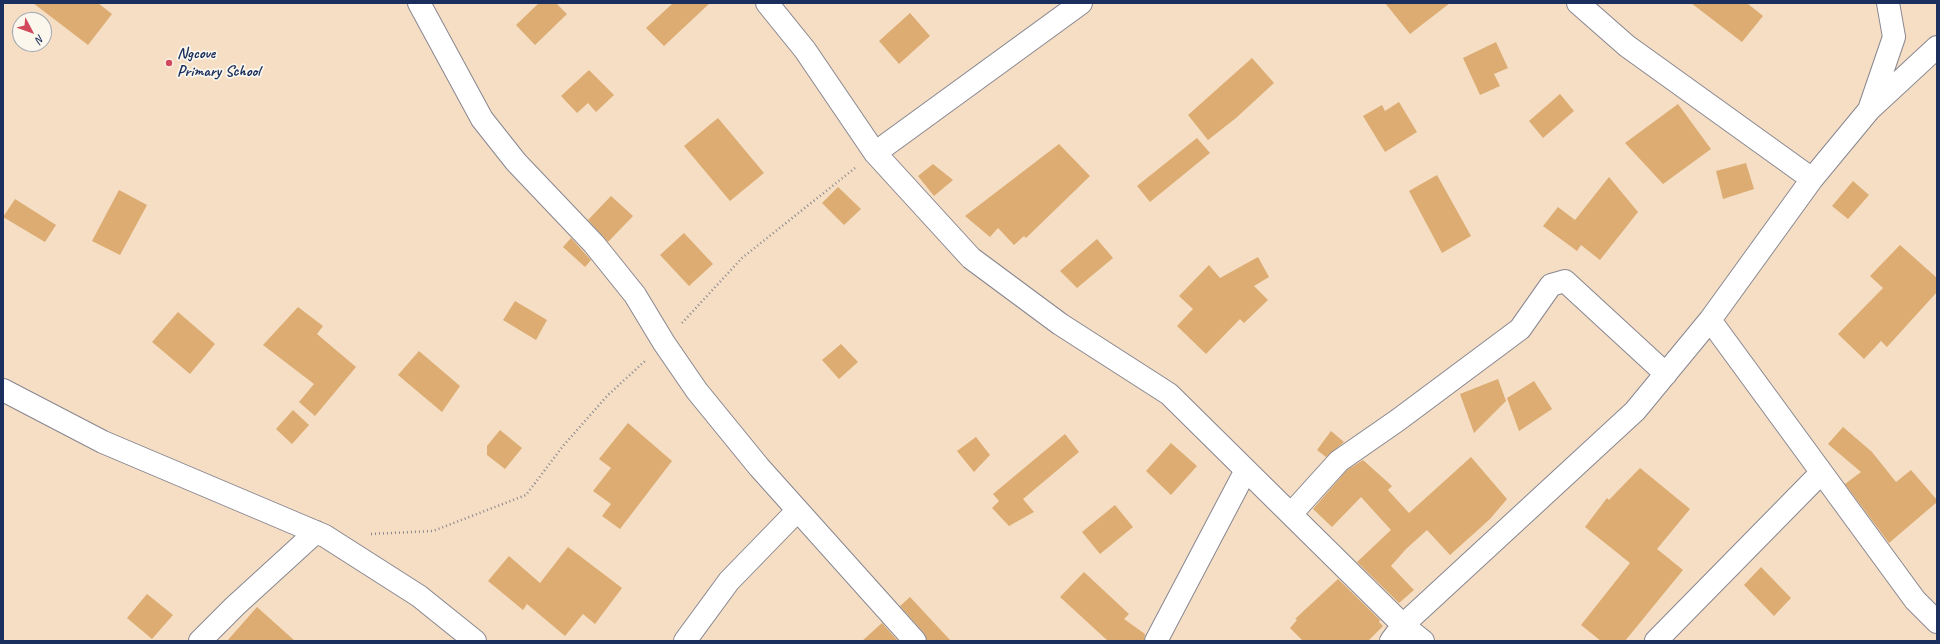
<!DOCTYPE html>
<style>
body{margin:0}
#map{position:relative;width:1940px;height:644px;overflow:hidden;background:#f5dec3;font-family:Caveat,sans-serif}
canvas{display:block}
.frame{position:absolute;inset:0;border:4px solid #1b2f5e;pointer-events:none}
.north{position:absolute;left:12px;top:12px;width:40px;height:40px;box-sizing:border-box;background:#fbf7ec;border:1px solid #a1a7b3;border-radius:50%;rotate:131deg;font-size:11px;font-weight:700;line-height:16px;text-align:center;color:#1b2f5e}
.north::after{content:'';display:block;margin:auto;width:14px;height:18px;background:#d1495b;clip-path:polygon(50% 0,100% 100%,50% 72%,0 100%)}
</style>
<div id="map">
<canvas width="1940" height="644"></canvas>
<div class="frame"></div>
<div class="north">N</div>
</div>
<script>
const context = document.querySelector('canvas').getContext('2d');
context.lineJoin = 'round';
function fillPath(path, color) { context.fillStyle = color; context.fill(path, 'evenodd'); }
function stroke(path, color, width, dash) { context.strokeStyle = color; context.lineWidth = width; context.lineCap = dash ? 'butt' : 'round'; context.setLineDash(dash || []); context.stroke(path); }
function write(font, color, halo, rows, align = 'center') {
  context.font = font + ' Caveat,sans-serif'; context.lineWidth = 3.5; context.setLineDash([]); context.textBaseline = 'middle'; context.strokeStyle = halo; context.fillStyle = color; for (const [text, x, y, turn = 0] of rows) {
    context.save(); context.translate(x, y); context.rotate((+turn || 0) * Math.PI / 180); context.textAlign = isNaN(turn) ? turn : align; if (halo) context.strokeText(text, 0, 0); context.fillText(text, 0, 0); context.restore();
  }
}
fillPath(new Path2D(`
 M 33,3 L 98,3 L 112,14 L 88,45 Z
 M 539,3 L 556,3 L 567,14 L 535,45 L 516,25 Z
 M 673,3 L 710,3 L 664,46 L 646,28 Z
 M 1385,3 L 1450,3 L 1410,34 Z
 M 1691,3 L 1747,3 L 1763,16 L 1742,42 Z
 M 910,13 L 930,36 L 899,64 L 879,41 Z
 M 1496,42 L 1508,68 L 1494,74 L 1500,86 L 1480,95 L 1463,58 Z
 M 1252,58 L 1274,83 L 1236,118 L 1208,140 L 1188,115 Z
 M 589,70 L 614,95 L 596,112 L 588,103 L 577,113 L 561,96 Z
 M 1560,94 L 1574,111 L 1543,138 L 1529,121 Z
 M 1399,102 L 1417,132 L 1385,152 L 1363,116 L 1382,105 L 1385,111 Z
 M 1678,104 L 1711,149 L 1663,184 L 1625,143 Z
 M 718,118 L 764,173 L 730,201 L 684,146 Z
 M 1197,138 L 1210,153 L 1150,202 L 1137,186 Z
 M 1059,144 L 1090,176 L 1026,238 L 1024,236 L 1014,245 L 998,228 L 990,237 L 965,216 Z
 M 1746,163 L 1754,189 L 1723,199 L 1716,171 Z
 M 933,164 L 953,180 L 934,196 L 918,176 Z
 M 1437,175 L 1471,236 L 1442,253 L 1409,191 Z
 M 1609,177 L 1638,212 L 1600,260 L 1581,245 L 1577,251 L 1543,226 L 1558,207 L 1575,220 Z
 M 1853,181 L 1869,195 L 1848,219 L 1832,206 Z
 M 838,187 L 861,209 L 844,225 L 822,203 Z
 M 119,190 L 147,205 L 120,255 L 92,241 Z
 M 611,196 L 633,216 L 608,242 L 588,220 Z
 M 15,199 L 56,225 L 45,242 L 3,217 Z
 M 684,233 L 713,264 L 689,286 L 660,255 Z
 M 571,238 L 591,260 L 585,267 L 563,247 Z
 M 1097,239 L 1113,258 L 1077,288 L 1060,271 Z
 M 1900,245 L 1937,278 L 1937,292 L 1887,347 L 1881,341 L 1864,359 L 1838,334 L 1883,288 L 1870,276 Z
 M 1258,257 L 1269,277 L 1254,286 L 1268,300 L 1244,323 L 1240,319 L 1206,354 L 1177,326 L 1193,309 L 1179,296 L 1209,265 L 1220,278 Z
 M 515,301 L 547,320 L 536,340 L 503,320 Z
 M 298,307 L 323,326 L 317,334 L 356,367 L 315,416 L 299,402 L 314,384 L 263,345 Z
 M 178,312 L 215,344 L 190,374 L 152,342 Z
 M 841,344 L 858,362 L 839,379 L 822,360 Z
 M 419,351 L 460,386 L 442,412 L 398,375 Z
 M 1498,379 L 1506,401 L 1474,433 L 1460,394 Z
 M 1534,381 L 1552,409 L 1519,431 L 1507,398 Z
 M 293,410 L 309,425 L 292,444 L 276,429 Z
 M 628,423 L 672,461 L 620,529 L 602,516 L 611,504 L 593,491 L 611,468 L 599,459 Z
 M 1843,427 L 1872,452 L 1896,482 L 1911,470 L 1937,500 L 1937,502 L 1889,543 L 1845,484 L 1861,472 L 1828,444 Z
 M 500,430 L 522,448 L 505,469 L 487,455 L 487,446 Z
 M 1331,431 L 1344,442 L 1326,457 L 1317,450 Z
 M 1065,434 L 1079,452 L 1023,499 L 1034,512 L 1009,526 L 992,508 L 999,501 L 993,494 Z
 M 976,437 L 990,455 L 974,472 L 957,451 Z
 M 1171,443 L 1197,466 L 1171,495 L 1146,471 Z
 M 1471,457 L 1507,499 L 1490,519 L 1450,555 L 1427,530 L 1406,549 L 1391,566 L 1414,590 L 1399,603 L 1357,562 L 1391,530 L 1361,497 L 1332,527 L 1313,509 L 1347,470 L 1363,460 L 1392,486 L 1388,490 L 1409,513 Z
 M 1640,468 L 1690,509 L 1657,549 L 1683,570 L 1625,641 L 1601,641 L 1581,625 L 1630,563 L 1585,527 L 1607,498 L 1609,500 Z
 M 1115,505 L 1133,527 L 1100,554 L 1082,532 Z
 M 568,547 L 622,588 L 595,624 L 583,614 L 565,636 L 527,604 L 523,610 L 488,581 L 509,556 L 540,583 Z
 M 1761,567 L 1791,598 L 1774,616 L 1744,585 Z
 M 1084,572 L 1129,614 L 1124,619 L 1145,634 L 1144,641 L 1108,641 L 1060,597 Z
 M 1338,579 L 1380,620 L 1379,622 L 1383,626 L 1368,641 L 1303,641 L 1290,628 L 1297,620 L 1295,619 Z
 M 147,594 L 173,615 L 152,639 L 127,618 Z
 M 910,597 L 951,641 L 927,641 L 924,633 L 900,606 Z
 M 257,607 L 295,641 L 227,641 Z
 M 882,623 L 898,641 L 862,641 Z`), '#dcac72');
const minor = new Path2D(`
 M 419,3 L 482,119 L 516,162 L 594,244 L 635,295 L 664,343 L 697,391 L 759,467 L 915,641
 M 767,3 L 805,50 L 875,153 L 971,258 L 1060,324 L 1169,394 L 1403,625 L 1423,641
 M 1578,3 L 1627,46 L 1812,179
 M 1870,107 L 1894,37 L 1888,3
 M 875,153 L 1081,3
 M 1710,320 L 1915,600 L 1937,622
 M 3,390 L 103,442 L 325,536 L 419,596 L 475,641
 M 1291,514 L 1339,461 L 1398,420 L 1520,329 L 1551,285 L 1565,281 L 1666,374
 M 200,641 L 235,606 L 316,532
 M 685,641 L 729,581 L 797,511
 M 1156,641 L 1246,470
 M 1391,641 L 1403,625 L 1635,411 L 1710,320 L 1812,179 L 1869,110 L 1937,47
 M 1656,641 L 1821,473`);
stroke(minor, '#888690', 24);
stroke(new Path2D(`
 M 682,323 L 742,258 L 855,168
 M 371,534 L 433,531 L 526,495 L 563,446 L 608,395 L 645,361`), '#888690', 2.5, [1, 3]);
stroke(minor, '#fff', 22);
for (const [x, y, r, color] of [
 [169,63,4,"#d1495b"]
]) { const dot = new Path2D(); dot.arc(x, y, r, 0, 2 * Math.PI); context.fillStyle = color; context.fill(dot); stroke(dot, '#fbf7ec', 1.5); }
write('bold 16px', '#1b2f5e', '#fbf7ec', [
 ["Ngcove",177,54],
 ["Primary School",177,72]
], 'left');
</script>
